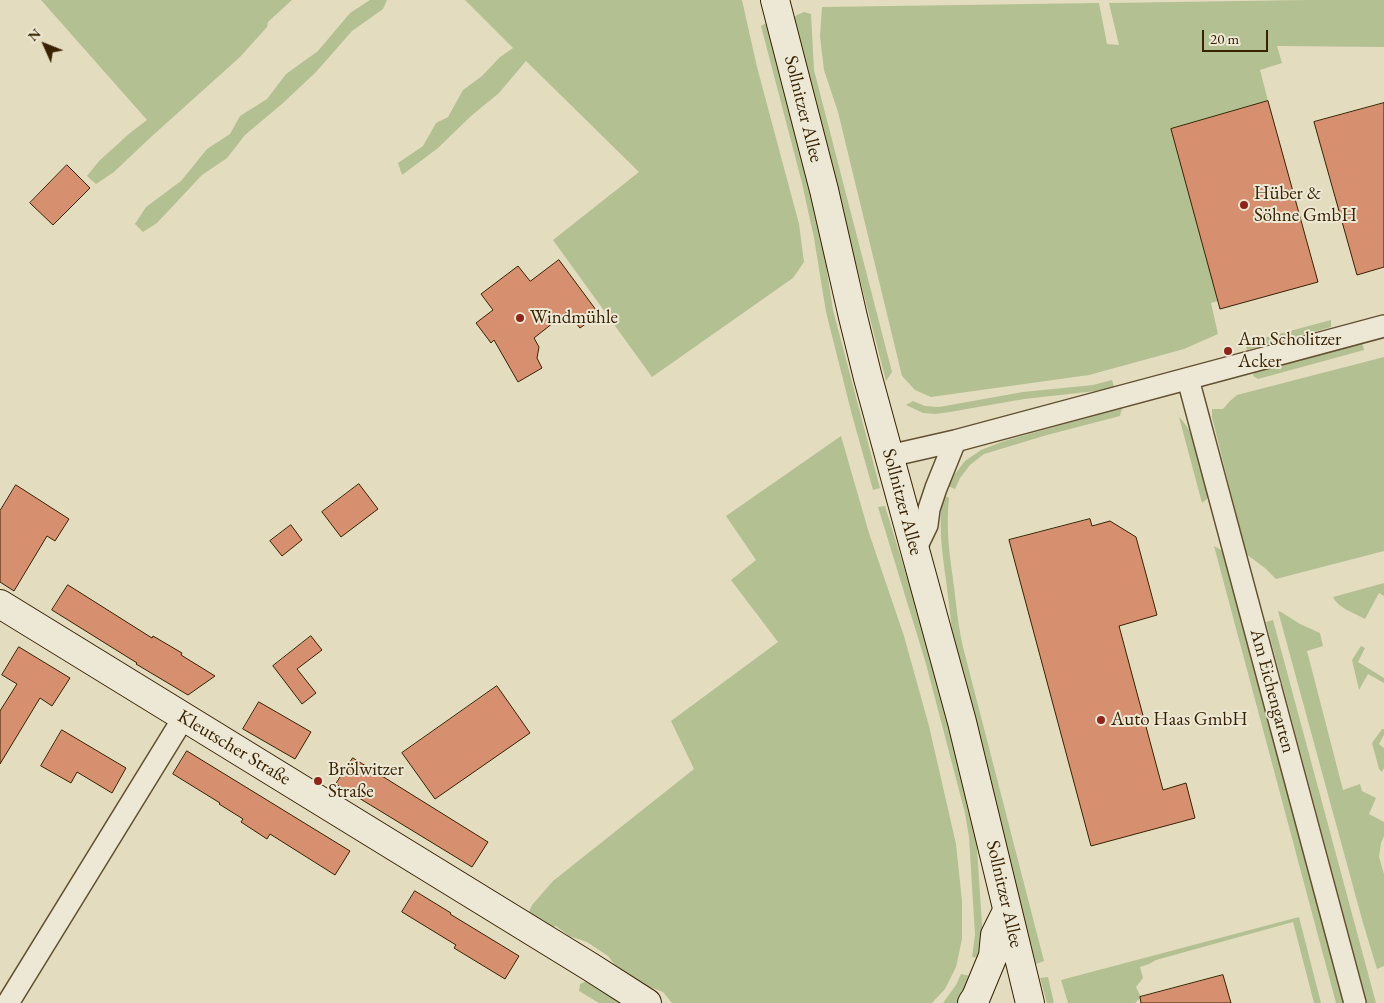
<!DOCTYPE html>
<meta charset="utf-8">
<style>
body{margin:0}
#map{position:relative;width:1384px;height:1003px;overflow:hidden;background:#e4dcbe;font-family:"EB Garamond",serif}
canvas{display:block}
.north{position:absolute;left:20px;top:20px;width:50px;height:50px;-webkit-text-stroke:4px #ede8d5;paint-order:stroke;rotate:314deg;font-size:14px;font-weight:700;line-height:20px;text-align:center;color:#382201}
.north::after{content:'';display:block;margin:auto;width:18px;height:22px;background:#382201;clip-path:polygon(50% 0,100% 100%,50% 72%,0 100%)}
.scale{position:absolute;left:1202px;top:30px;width:66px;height:22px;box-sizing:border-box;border:2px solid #382201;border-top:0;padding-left:6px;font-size:15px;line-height:18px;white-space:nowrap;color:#382201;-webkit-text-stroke:4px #ede8d5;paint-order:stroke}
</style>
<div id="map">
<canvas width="1384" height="1003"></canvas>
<div class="north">N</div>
<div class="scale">20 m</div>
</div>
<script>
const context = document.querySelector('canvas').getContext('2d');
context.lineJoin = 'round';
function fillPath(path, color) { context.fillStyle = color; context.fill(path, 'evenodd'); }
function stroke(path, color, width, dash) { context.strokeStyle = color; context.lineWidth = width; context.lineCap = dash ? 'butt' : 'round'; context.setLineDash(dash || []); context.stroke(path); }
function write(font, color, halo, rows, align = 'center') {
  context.font = font + ' "EB Garamond",serif'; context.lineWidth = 4; context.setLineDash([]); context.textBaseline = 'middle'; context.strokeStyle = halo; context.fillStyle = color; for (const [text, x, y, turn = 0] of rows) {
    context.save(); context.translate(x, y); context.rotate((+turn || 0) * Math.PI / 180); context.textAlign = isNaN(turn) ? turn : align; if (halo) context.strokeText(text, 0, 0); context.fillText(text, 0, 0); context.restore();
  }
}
fillPath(new Path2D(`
 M 41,0 L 292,0 L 268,22 L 267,27 L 240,57 L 151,137 L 114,172 L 96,184 L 87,176 L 99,161 L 130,133 L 147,120 Z
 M 370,0 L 387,0 L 383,9 L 352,31 L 316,72 L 282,104 L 245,135 L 227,158 L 202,175 L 157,223 L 143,232 L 135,224 L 146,207 L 181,181 L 207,149 L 230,134 L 240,116 L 267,99 L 286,74 L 318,51 L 350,13 Z
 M 465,0 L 742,0 L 757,67 L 799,224 L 804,262 L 793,278 L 652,377 L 553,240 L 639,172 L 526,61 L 499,93 L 471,116 L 438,148 L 402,175 L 398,163 L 423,146 L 436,123 L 448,117 L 463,90 L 482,76 L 500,57 L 513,48 Z
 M 1305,0 L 1384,0 L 1384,47 L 1277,46 L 1282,63 L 1260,70 L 1268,101 L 1171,129 L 1218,301 L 1211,303 L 1218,334 L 1184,349 L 1089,375 L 931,397 L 915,390 L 902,376 L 838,112 L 824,70 L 820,36 L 822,7 L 1099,3 L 1107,44 L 1119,45 L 1109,3 Z
 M 804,12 L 811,14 L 814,70 L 892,372 L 886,381 L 793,18 L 797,15 Z
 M 768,22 L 821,233 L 833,310 L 880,488 L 873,490 L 852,415 L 826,312 L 814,238 L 802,183 L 761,26 Z
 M 1331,320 L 1331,327 L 1247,350 L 1245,343 Z
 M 1362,343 L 1364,350 L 1258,379 L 1253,376 L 1254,372 Z
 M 1384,357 L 1384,551 L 1276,579 L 1265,568 L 1246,554 L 1212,417 L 1212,409 L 1223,409 L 1230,401 L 1237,395 Z
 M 1112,380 L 1114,387 L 1096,391 L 1024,399 L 950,412 L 935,414 L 923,413 L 906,405 L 913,401 L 925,406 L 939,407 L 1023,392 L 1093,385 Z
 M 1122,408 L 1120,416 L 1047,435 L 984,454 L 970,465 L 960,478 L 955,489 L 948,486 L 955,474 L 965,461 L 981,450 L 1004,441 Z
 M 1179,417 C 1183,421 1186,425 1189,430 C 1197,448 1206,478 1208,498 L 1202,503 Z
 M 841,436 L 869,533 L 904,636 L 929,726 L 956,844 L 962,901 L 962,939 L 956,967 L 945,989 L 932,1003 L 672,1003 L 663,992 L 639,983 L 619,970 L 608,956 L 587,942 L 569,936 L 556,926 L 542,929 L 527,916 L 532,905 L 553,881 L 694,769 L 671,721 L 778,642 L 731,580 L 756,560 L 726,516 Z
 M 943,495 L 949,498 C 946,525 949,552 953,579 C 956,602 958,625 963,647 L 1044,961 L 1036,964 L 955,649 C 951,626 949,603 946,580 C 942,551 938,524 943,495 Z
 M 885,506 L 933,662 L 972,812 L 976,833 L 983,940 L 980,958 L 972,957 L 975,935 L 969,837 L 965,813 L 926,664 L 878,507 Z
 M 1214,546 L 1223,551 L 1344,1003 L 1336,1003 Z
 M 1384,583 L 1384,596 L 1379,593 L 1365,619 C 1354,613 1338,608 1333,597 Z
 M 1278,611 L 1281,612 L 1300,624 L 1320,633 L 1323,646 L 1307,651 L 1343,790 L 1360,784 L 1362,791 L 1376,798 L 1369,814 L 1384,822 L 1384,836 L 1381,843 L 1379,857 L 1384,874 L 1384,966 L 1377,969 L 1363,923 Z
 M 1273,620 L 1376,1003 L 1367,1003 L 1266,622 Z
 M 1361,646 L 1365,648 L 1358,662 L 1384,678 L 1384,683 L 1368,674 L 1359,690 L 1352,660 Z
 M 1382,729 L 1384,729 L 1384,735 L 1379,744 L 1384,748 L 1384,768 L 1382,772 L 1379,769 L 1372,743 Z
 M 1299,917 L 1321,1003 L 1314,1003 L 1293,922 L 1156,960 L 1149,964 L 1140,967 L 1143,978 L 1136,987 L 1141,997 L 1135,1003 L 1068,1003 L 1061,980 Z
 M 961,974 L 975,977 L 967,993 L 957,1003 L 943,1003 L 956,985 Z
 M 1048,977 L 1054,1003 L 1047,1003 L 1040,978 Z
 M 590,979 L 625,1003 L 599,1003 L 579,991 L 580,984 Z`), '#b3c092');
const building = new Path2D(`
 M 1268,101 L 1318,282 L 1220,309 L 1171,129 Z
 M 1384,103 L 1384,267 L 1357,275 L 1314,122 Z
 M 67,165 L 90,188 L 53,225 L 30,203 Z
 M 559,260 L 599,314 L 580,328 L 567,312 L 534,338 L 539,347 L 537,358 L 542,368 L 518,382 L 494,340 L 491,343 L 476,323 L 493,310 L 481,294 L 518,266 L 530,281 Z
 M 359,484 L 378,509 L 341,537 L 322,512 Z
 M 16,485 L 69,519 L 55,541 L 47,536 L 14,591 L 0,582 L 0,511 Z
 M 1090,519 L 1092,526 L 1110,521 L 1136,537 L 1157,615 L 1119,626 L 1163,790 L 1186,783 L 1195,818 L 1091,846 L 1009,540 Z
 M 291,525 L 302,540 L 282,556 L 270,541 Z
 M 68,585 L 152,638 L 153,636 L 182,653 L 181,655 L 215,676 L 188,695 L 136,664 L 137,663 L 52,610 Z
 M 311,636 L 322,650 L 297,669 L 316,693 L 302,704 L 273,666 Z
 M 19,647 L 70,678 L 52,706 L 40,698 L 0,764 L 0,711 L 17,684 L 2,675 Z
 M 497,686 L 530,733 L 435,799 L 402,753 Z
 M 259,702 L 311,732 L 295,759 L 243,729 Z
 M 62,730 L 126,768 L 112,793 L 77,772 L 71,783 L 41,766 Z
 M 187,751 L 350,851 L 335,875 L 270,834 L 267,839 L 241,822 L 243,819 L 219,804 L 220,803 L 173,774 Z
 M 353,758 L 488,842 L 472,867 L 336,784 Z
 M 415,891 L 451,913 L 450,914 L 519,956 L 505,979 L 454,948 L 456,945 L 402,912 Z
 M 1223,975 L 1231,1003 L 1141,1003 L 1140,997 Z`);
fillPath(building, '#d6906f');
stroke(building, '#382201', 1);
const street = new Path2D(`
 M 1188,379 L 1355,1003
 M 889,456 L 955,441 L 1384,326
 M 915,550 L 927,525 L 929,509 L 936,488 L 955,441
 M 8,1003 L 184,717`);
const secondary = new Path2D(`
 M 775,0 L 824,190 L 853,317 L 868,378 L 962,722 L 1030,1003
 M 0,604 L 589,966 L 647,1003
 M 972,1003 L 976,997 L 993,956 L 995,935 L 1007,911`);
stroke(street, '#635030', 24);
stroke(secondary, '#382201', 30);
stroke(street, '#ede8d5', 21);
stroke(secondary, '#ede8d5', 28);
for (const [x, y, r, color] of [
 [1244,205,5,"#8f2418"],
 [520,318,5,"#8f2418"],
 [1228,351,5,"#8f2418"],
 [1101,720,5,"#8f2418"],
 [318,781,5,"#8f2418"]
]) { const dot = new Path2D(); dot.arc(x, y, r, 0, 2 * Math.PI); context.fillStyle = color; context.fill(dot); stroke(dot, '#ede8d5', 2); }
write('19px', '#382201', '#ede8d5', [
 ["Sollnitzer Allee",803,109,76],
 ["Sollnitzer Allee",902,502,75],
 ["Am Eichengarten",1272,691,75],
 ["Kleutscher Straße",234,748,31],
 ["Sollnitzer Allee",1004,894,77]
]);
write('19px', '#382201', '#ede8d5', [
 ["Hüber &",1254,194],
 ["Söhne GmbH",1254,216],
 ["Windmühle",530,318],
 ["Am Scholitzer",1238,340],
 ["Acker",1238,362],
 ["Auto Haas GmbH",1111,720],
 ["Brölwitzer",328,770],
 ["Straße",328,792]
], 'left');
</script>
